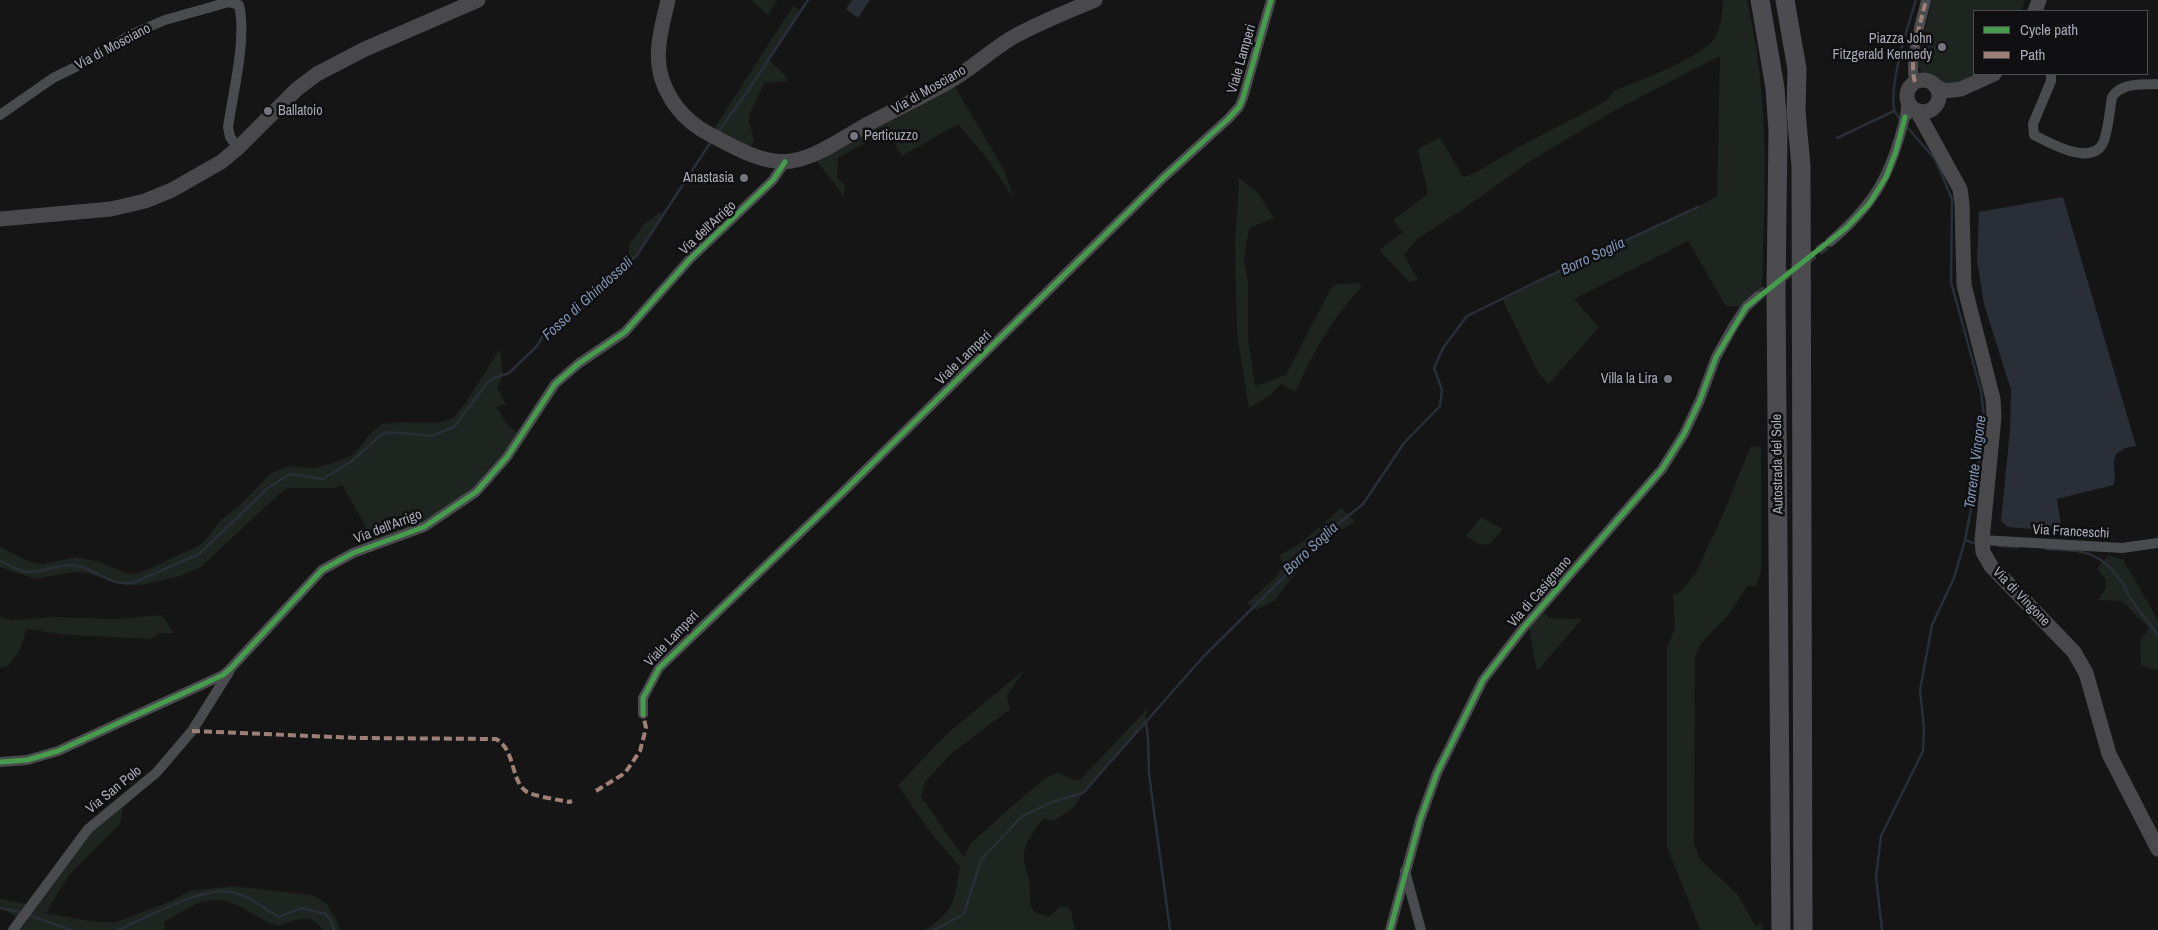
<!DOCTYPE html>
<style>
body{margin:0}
#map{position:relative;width:2158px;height:930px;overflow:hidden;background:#151515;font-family:"Archivo Narrow",sans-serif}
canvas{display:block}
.legend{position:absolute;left:1973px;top:10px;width:175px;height:65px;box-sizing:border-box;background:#100f11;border:1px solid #4c4d53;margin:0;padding:6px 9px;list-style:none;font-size:15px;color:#a7a9b6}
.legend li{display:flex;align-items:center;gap:10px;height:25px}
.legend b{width:25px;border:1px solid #4c4d53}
</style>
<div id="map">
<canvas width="2158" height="930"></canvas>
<ul class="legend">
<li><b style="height:6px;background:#469c4c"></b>Cycle path</li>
<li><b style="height:6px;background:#9e8076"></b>Path</li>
</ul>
</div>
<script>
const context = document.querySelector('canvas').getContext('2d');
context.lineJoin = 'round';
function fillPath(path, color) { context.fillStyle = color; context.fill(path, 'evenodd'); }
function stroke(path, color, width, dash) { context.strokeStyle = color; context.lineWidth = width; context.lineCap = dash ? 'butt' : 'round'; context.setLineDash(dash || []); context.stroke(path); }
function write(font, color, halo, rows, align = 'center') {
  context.font = font + ' "Archivo Narrow",sans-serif'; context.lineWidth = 5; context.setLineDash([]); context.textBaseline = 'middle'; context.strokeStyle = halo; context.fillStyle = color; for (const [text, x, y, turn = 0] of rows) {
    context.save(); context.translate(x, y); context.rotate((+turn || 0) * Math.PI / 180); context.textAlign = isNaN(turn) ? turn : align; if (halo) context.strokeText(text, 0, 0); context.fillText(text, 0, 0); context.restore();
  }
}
fillPath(new Path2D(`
 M 751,0 L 777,0 L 768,15 Z
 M 1723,0 L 1747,0 C 1766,81 1767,165 1763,247 C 1763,260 1764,287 1757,297 C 1755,300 1749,304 1746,307 L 1726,306 L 1688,241 L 1574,299 L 1599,327 L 1549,384 L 1539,374 L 1502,299 L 1698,207 L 1717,196 L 1720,56 L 1619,108 L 1532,160 L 1459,212 L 1418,238 L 1404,255 L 1418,280 L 1409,282 L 1379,250 L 1403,232 L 1393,220 L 1428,194 L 1418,149 L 1440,137 L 1463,177 L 1471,175 L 1526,143 L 1597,106 L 1607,100 L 1614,91 C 1636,81 1705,57 1715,37 C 1722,26 1722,13 1723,0 Z
 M 1932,0 L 2025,0 L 2022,10 L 2025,11 L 1974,11 L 1974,74 L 1981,74 L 1963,84 L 1941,86 L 1932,78 L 1923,75 L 1917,65 Z
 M 793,6 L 801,11 L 769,60 L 786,76 L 788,81 L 765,83 L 763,86 L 750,113 L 749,121 L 754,141 L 746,152 L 710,135 Z
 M 951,80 L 1004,170 L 1014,199 L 986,157 L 958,124 L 902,156 L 887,131 L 838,158 L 837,177 L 845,186 L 844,196 L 811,154 Z
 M 1239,178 L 1258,193 L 1274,218 L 1249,228 L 1244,259 L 1248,282 L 1248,340 L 1255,386 L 1286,375 L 1330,290 L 1336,284 L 1361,283 L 1360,289 C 1331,320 1312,354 1295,392 L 1281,384 L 1271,395 L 1249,408 L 1237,334 L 1235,243 Z
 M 659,213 L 664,214 L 637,255 L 628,263 L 629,245 L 644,224 Z
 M 500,349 L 503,374 L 497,388 L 506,404 L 496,407 L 501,414 L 506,423 L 521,436 L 476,492 L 424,527 L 376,544 L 342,485 L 335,488 L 288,488 L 277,496 L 201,567 L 181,576 L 141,585 L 125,585 L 87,573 L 74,572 L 35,579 L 0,567 L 0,547 L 30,562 L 42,564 L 76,557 L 100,562 L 126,573 L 136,574 L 149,569 L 202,544 L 220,521 L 242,503 L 271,473 L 290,466 L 315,468 L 336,462 L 353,455 L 371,433 L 382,424 L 400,422 L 439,423 L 454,417 L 466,402 Z
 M 1751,446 L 1761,447 L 1761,571 L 1756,586 L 1747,586 C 1739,599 1731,613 1720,624 C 1709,635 1699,642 1695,658 L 1694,844 L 1700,859 L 1737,894 L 1756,927 L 1761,923 L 1763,930 L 1700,930 L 1667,847 L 1667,648 L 1675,628 L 1673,595 L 1680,592 L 1695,574 L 1718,526 Z
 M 1341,508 L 1355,522 L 1333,534 L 1300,568 L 1274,601 L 1256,610 L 1247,603 L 1275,578 L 1283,565 L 1280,555 L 1302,542 Z
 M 1481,517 L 1503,529 L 1489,545 L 1478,544 L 1466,536 Z
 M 2108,555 L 2123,560 L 2158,620 L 2158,670 L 2141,666 L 2140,641 L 2149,628 L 2122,601 L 2098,600 L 2106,588 L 2105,579 L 2097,569 Z
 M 1541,608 L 1549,618 L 1582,619 L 1537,671 L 1528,622 Z
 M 162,615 L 174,633 L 159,633 L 152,639 L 67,635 L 27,629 L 19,651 L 8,666 L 0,668 L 0,617 L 11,620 L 55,617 L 115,619 Z
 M 1025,669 L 1007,696 L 1010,709 L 952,753 L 925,782 L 921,796 L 954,844 L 964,857 L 971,843 L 1019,800 L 1047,777 L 1058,773 L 1074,780 L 1081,779 L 1148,708 L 1145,723 L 1083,793 L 1073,808 L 1054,821 L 1043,819 C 1037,827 1027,839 1025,849 C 1022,860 1026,869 1029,879 C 1033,896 1022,915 1050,916 L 1059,907 L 1067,906 L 1071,911 L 1075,930 L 925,930 C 956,909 953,902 960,867 L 927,828 L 898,785 L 948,733 Z
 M 156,773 L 123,809 L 120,824 L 69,875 L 46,913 L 95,922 L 116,922 L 169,902 L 190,891 L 232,886 L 313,895 L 328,905 L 335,917 L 340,930 L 322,930 C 312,910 294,921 278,926 C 250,918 234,892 199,903 C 187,907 176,917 164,921 L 165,930 L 13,930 L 19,920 L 6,910 L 0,909 L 0,899 L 31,905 L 88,829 Z`), '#1e241f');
fillPath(new Path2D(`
 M 852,0 L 870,0 L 858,18 L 846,9 Z
 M 2063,197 L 2136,446 L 2125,448 L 2116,454 C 2111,466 2117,473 2114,485 L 2057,499 L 2061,525 L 2055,531 L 2008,527 L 2001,521 L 2010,430 L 2011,390 L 1984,304 L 1977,260 L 1979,212 Z`), '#292e37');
stroke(new Path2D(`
 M 1900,119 C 1898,116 1895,113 1894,109 C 1890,80 1907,29 1916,0
 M 718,132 L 747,92 L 808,0
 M 1837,138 L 1894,111
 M 1965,540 L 1973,543
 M 1999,546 L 2018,547
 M 2046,549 C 2081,551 2099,549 2121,581 C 2126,588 2129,597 2135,605 C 2143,616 2151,624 2158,636
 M 0,561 C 9,564 19,572 28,572 C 47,573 62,560 82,567 C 101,573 114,588 135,582 L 199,554 L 268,488 L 290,474 L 323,479 L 352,461 L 381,435 L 388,432 L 432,436 L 454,427 L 487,383 L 494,378 L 509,373 L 537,346 L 544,334 L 566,322 L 579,311 L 637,255 L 712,140
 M 1146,723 L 1148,737 L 1149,774 L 1170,930
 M 0,908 L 23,913
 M 28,915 L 71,930
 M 118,930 C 146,918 202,886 231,892 C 249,895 264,909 279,917 L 301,908 L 326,914 L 332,923 L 334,930
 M 934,930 L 964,914 L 981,860 L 1021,817 L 1052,802 L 1083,793 L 1204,656 L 1293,568 L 1318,540 L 1363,504 L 1404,443 L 1440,406 L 1442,390 L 1434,368 L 1443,348 L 1467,316 L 1536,282 L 1698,207
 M 1882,930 L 1876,877 L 1881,836 L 1923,751 L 1924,728 L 1920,690 L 1932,625 L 1954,578 L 1965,540 L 1977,479 L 1984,417 L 1981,391 L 1951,282 L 1952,199 L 1935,159 L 1907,127`), '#292e37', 2.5);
stroke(new Path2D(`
 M 1758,296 L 1830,242`), '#323335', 10, [10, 5]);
stroke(new Path2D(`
 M 2051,74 L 2051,81 L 2033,124 L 2034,135 C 2050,143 2091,167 2103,143 C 2108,132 2110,109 2112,97 C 2122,82 2141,85 2158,84
 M 1915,82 C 1908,61 1921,22 1926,0
 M 1907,97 L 1905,117 L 1910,113
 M 0,115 L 53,78 L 102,54 L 130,35 L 165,20 L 229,2 L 239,5 C 247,38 233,93 228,127 L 230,137 L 238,148
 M 1830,242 C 1875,204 1891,174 1905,117
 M 1982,540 L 2122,548 L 2158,543
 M 643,714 L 643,698 L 659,668 L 845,490 L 1163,178 L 1228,119 L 1239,107 L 1243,98 L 1271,0
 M 0,762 L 27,760 L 58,751 L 223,675 L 230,669 L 322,570 L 353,553 L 424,527 L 476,492 L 507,457 L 555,384 L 578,364 L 625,332 L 690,259 L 773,180 L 785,162
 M 1405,871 L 1421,930
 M 13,930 L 88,829 L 156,773 L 192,731 L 229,672
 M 1390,930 L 1420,820 L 1437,773 L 1483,680 L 1524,627 L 1662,469 L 1684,434 L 1700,400 L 1716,357 L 1734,325 L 1746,307 L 1758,296`), '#4a4b4e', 10);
stroke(new Path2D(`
 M 668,0 C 665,15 660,30 659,45 C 654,84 678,119 713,136 C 736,148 764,165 791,161 C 815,158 845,137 866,125 C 894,110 922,97 950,81 C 973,68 992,49 1015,36 C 1041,22 1068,11 1095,0
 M 2035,11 L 2039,0
 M1907 96a16 16 0 1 1 32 0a16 16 0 1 1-32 0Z
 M 1934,85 L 1944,91 L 1961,89 L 1994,74
 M 1917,111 L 1960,189 L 1962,204 L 1964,285 L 1993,399 L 1994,417 L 1982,540 L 1983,552 L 1991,566 L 2074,652 L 2086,673 L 2109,754 L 2158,849
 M 0,219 L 111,209 L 145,201 L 172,190 L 221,162 L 238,148 L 297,89 L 317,74 L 365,49 L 478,0`), '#49494c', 15);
stroke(new Path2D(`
 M 1760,0 L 1775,88 L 1778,131 L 1776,293 L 1781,930
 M 1785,0 L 1797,69 L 1796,112 L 1801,166 L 1803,930`), '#4c4c50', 19);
stroke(new Path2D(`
 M 1915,82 C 1908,61 1921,22 1926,0
 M 192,731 L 358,738 L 496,739 C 516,750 510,781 527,792 C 533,796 560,800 569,802 L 572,801
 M 596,791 L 625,773 L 640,751 L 646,728 L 643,714`), '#9e8076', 4, [8, 4]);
stroke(new Path2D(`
 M 643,714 L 643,698 L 659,668 L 845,490 L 1163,178 L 1228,119 L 1239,107 L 1243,98 L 1271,0
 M 0,762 L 27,760 L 58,751 L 223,675 L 230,669 L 322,570 L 353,553 L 424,527 L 476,492 L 507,457 L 555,384 L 578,364 L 625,332 L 690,259 L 773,180 L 785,162
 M 1390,930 L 1420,820 L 1437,773 L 1483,680 L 1524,627 L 1662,469 L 1684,434 L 1700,400 L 1716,357 L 1746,307 L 1846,228 L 1869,204 L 1886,177 L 1896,151 L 1905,117`), '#469c4c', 5);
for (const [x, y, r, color] of [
 [1942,47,5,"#74757e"],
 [268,111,5,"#74757e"],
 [854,136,5,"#74757e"],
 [744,178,5,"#74757e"],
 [1668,379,5,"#74757e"]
]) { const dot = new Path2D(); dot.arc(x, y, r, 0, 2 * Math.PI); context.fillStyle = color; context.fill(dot); stroke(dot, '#100f11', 2); }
write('14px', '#a7a9b6', '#100f11', [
 ["Piazza John",1932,39],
 ["Fitzgerald Kennedy",1932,55],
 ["Ballatoio",278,111,"left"],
 ["Perticuzzo",864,136,"left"],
 ["Anastasia",734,178],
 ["Villa la Lira",1658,379]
], 'right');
write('14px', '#a7a9b6', '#100f11', [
 ["Via di Mosciano",113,47,-28],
 ["Viale Lamperi",1242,59,-74],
 ["Via di Mosciano",929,90,-30],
 ["Via dell'Arrigo",708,228,-43],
 ["Viale Lamperi",964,358,-44],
 ["Autostrada del Sole",1778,464,-91],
 ["Via dell'Arrigo",388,527,-21],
 ["Via Franceschi",2071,532,3],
 ["Via di Casignano",1540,592,-49],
 ["Via di Vingone",2021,597,46],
 ["Viale Lamperi",672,639,-46],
 ["Via San Polo",114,790,-39]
]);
write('italic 15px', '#7e91b0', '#100f11', [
 ["Borro Soglia",1593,257,-25],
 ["Fosso di Ghindossoli",588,299,-42],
 ["Torrente Vingone",1976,462,-83],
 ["Borro Soglia",1311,549,-43]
]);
</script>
